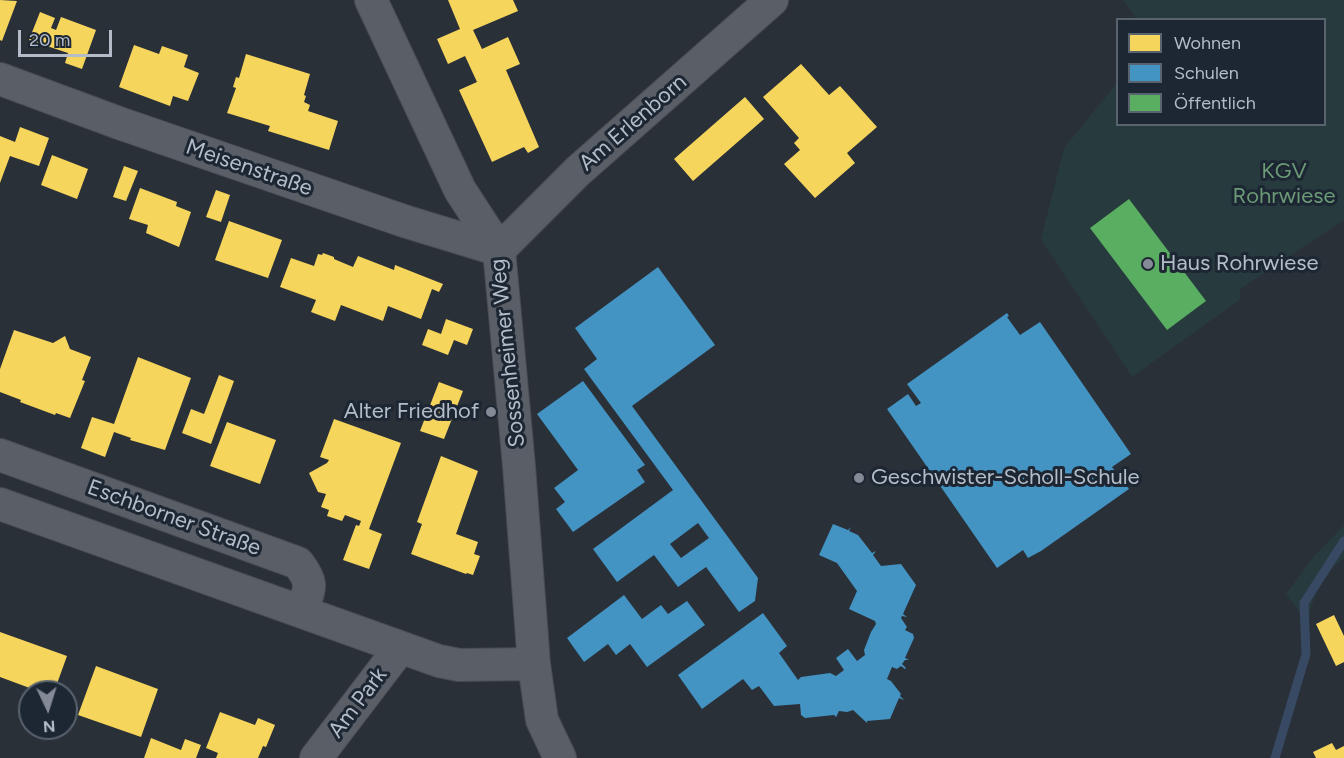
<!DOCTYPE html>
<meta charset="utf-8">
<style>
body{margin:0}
#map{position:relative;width:1344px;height:758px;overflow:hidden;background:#2a3038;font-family:Figtree,sans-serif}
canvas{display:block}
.legend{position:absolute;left:1116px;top:18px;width:210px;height:108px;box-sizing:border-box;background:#1d2633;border:2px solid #59626f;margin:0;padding:8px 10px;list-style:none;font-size:18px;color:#b4bcc9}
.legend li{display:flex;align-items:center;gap:12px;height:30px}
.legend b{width:30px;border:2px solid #59626f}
.north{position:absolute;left:18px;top:680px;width:60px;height:60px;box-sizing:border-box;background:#1d2633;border:2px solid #59626f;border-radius:50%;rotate:176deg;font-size:16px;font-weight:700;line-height:24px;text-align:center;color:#b4bcc9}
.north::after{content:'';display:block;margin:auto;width:21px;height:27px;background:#848b96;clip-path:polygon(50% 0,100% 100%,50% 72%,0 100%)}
.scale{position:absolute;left:18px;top:30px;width:94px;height:27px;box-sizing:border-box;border:3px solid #b4bcc9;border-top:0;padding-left:8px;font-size:18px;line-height:21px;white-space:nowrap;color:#b4bcc9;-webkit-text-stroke:4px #1d2633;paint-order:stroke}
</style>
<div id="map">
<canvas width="1344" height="758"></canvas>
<ul class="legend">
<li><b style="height:16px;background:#f6d55c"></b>Wohnen</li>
<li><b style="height:16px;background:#4393c3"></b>Schulen</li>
<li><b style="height:16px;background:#5aae61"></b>Öffentlich</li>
</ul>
<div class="north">N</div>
<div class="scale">20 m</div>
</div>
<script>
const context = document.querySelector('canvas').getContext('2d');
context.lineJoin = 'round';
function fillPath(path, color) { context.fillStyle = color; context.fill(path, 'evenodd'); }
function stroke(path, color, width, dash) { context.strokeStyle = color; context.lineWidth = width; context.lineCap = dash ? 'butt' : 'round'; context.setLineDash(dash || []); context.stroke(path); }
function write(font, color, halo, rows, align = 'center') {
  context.font = font + ' Figtree,sans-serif'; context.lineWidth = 6; context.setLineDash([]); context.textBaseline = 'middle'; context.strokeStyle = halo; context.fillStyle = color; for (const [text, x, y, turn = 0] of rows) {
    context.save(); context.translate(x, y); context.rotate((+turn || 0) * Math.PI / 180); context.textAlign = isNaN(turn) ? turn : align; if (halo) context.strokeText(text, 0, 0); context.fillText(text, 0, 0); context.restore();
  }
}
fillPath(new Path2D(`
 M 1123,0 L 1344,0 L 1344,220 L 1240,289 L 1241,299 L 1132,377 L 1041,239 L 1064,148 L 1117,83 L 1118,124 L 1324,124 L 1324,20 L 1137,19 Z
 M 1344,525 L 1344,559 L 1324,572 L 1306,621 L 1286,594 L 1315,555 Z`), '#273a3e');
fillPath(new Path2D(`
 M 0,0 L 17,1 L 2,41 L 0,40 Z
 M 448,0 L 513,0 L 518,11 L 473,30 L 482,49 L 508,37 L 520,64 L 506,70 L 539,147 L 528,153 L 524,147 L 492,162 L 459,90 L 477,82 L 465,56 L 448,64 L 437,39 L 460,29 Z
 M 40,12 L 55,18 L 51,28 L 56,30 L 61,17 L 96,30 L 82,69 L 65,63 L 68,53 L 29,40 Z
 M 134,45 L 159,54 L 162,46 L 188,55 L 184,67 L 199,73 L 188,101 L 173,96 L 170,106 L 119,87 Z
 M 246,54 L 310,74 L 304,95 L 306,96 L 304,102 L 310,105 L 308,111 L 338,121 L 329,150 L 268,131 L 270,126 L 227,113 L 236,88 L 233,87 L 236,77 L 239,78 Z
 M 801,64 L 829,95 L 840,86 L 877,127 L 847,153 L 855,163 L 815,198 L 784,164 L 800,150 L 794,143 L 799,138 L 763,97 Z
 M 745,97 L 764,119 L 693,181 L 674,159 Z
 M 20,127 L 49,138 L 39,166 L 10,156 L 0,183 L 0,136 L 15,142 Z
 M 52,155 L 88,169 L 77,199 L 41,185 Z
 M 124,166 L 138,171 L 126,201 L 113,197 Z
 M 140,188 L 177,202 L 176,206 L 191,212 L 179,247 L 146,233 L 148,225 L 129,219 Z
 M 216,190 L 230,195 L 221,222 L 206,217 Z
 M 229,221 L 282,240 L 268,278 L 215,260 Z
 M 323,253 L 334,257 L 334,259 L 353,267 L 358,256 L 394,270 L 395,265 L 443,284 L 439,292 L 432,289 L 421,319 L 388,306 L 383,321 L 341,305 L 335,321 L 311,312 L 316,300 L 280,287 L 291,258 L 314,266 L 318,254 L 322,255 Z
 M 446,319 L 473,329 L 467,345 L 454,340 L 448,355 L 422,345 L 428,329 L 441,334 Z
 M 14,330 L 53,343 L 65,336 L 70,349 L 91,357 L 82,380 L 85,381 L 70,418 L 56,413 L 55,415 L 20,402 L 21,400 L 0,392 L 0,369 Z
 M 138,357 L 191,378 L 165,450 L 130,440 L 131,438 L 114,432 L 105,457 L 81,448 L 92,417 L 114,424 Z
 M 219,375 L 234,381 L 211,444 L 182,433 L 191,409 L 204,414 Z
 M 439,382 L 463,391 L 444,439 L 420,431 Z
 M 334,419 L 401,443 L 369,529 L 382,534 L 369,569 L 343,560 L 356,525 L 359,526 L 361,521 L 345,515 L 342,521 L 327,516 L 329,510 L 321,507 L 326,494 L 318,492 L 309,473 L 327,463 L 329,460 L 320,457 Z
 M 227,422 L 276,440 L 260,484 L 210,466 Z
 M 441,456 L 478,471 L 456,534 L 478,542 L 474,554 L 480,556 L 473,575 L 467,573 L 466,574 L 411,554 L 422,524 L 417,522 Z
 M 1334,615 L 1344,636 L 1344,662 L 1336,666 L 1316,624 Z
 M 0,632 L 67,656 L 54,692 L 35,692 L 35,690 L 0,677 Z
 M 96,666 L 158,689 L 141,737 L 78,715 Z
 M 220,712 L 255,725 L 258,718 L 275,725 L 266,747 L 263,746 L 258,758 L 216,758 L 218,753 L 206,748 Z
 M 151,738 L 181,750 L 185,739 L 201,745 L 196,758 L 144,758 Z
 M 1332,743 L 1336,750 L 1344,746 L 1344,758 L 1316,758 L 1313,752 Z`), '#f6d55c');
fillPath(new Path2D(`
 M 658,267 L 715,345 L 632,406 L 758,578 L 755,601 L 739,612 L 706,567 L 678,587 L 654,555 L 617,582 L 593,549 L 673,490 L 584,369 L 597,359 L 575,328 ZM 698,523 L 709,538 L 681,558 L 670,544 Z
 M 1007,313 L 1009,316 L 1007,317 L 1020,335 L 1040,322 L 1131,454 L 1112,467 L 1129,489 L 1041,551 L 1028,558 L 1023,550 L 997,568 L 887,409 L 908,394 L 916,406 L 921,403 L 907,384 Z
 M 583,381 L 645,465 L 637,470 L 645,482 L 573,532 L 556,509 L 565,502 L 554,488 L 578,470 L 537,414 Z
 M 833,524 L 848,530 L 851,527 L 849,531 L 858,535 L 872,553 L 876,551 L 873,555 L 881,566 L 901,564 L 916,585 L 903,614 L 907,617 L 902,616 L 901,618 L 907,627 L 905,630 L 913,634 L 914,638 L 905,658 L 909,660 L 905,660 L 902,664 L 906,668 L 905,669 L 901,666 L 897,669 L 892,667 L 887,679 L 891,681 L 901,694 L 900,696 L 904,700 L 899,698 L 890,719 L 867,721 L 867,723 L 853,710 L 847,712 L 839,711 L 836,717 L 834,715 L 805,718 L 801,715 L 800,704 L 774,706 L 759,686 L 752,690 L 743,679 L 702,709 L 678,675 L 763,613 L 787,646 L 779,653 L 798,680 L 801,677 L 830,673 L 836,676 L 844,670 L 836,658 L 848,649 L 857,661 L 865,655 L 864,650 L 871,632 L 876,624 L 875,621 L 849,609 L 857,591 L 837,563 L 819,555 Z
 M 624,595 L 642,619 L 661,605 L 668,614 L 687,601 L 705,625 L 647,667 L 630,644 L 616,655 L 608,644 L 584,662 L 567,638 Z`), '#4393c3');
fillPath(new Path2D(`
 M 1129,199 L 1206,301 L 1167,330 L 1090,228 Z`), '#5aae61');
stroke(new Path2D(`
 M 1275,758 L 1306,654 L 1304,603 L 1344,541`), '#384963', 9);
const minor = new Path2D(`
 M 371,0 L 460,190 L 499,250 L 519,466 L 534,664 L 542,720 L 560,758
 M 0,79 L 119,123 L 404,221 L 499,250
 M 499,250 L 578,171 L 772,0
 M 0,455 L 298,563 C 314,584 310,587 302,611
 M 0,504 L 439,661 L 459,665 L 534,664
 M 316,758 L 400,648`);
stroke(minor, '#484c53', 34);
stroke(minor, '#5a5e66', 32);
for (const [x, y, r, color] of [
 [1148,264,6,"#848b96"],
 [491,412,6,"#848b96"],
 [859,478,6,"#848b96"]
]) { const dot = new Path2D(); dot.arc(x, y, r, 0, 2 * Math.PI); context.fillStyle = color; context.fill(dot); stroke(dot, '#1d2633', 2); }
write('22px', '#b4bcc9', '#1d2633', [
 ["Am Erlenborn",633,123,-41],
 ["Meisenstraße",249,168,19],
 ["Sossenheimer Weg",508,353,-96],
 ["Eschborner Straße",174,518,20],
 ["Am Park",358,703,-53]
]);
write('22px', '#6b9a76', '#1d2633', [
 ["KGV",1284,172],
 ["Rohrwiese",1284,197]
]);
write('22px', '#b4bcc9', '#1d2633', [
 ["Haus Rohrwiese",1160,264],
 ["Alter Friedhof",479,412,"right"],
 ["Geschwister-Scholl-Schule",871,478]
], 'left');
</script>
